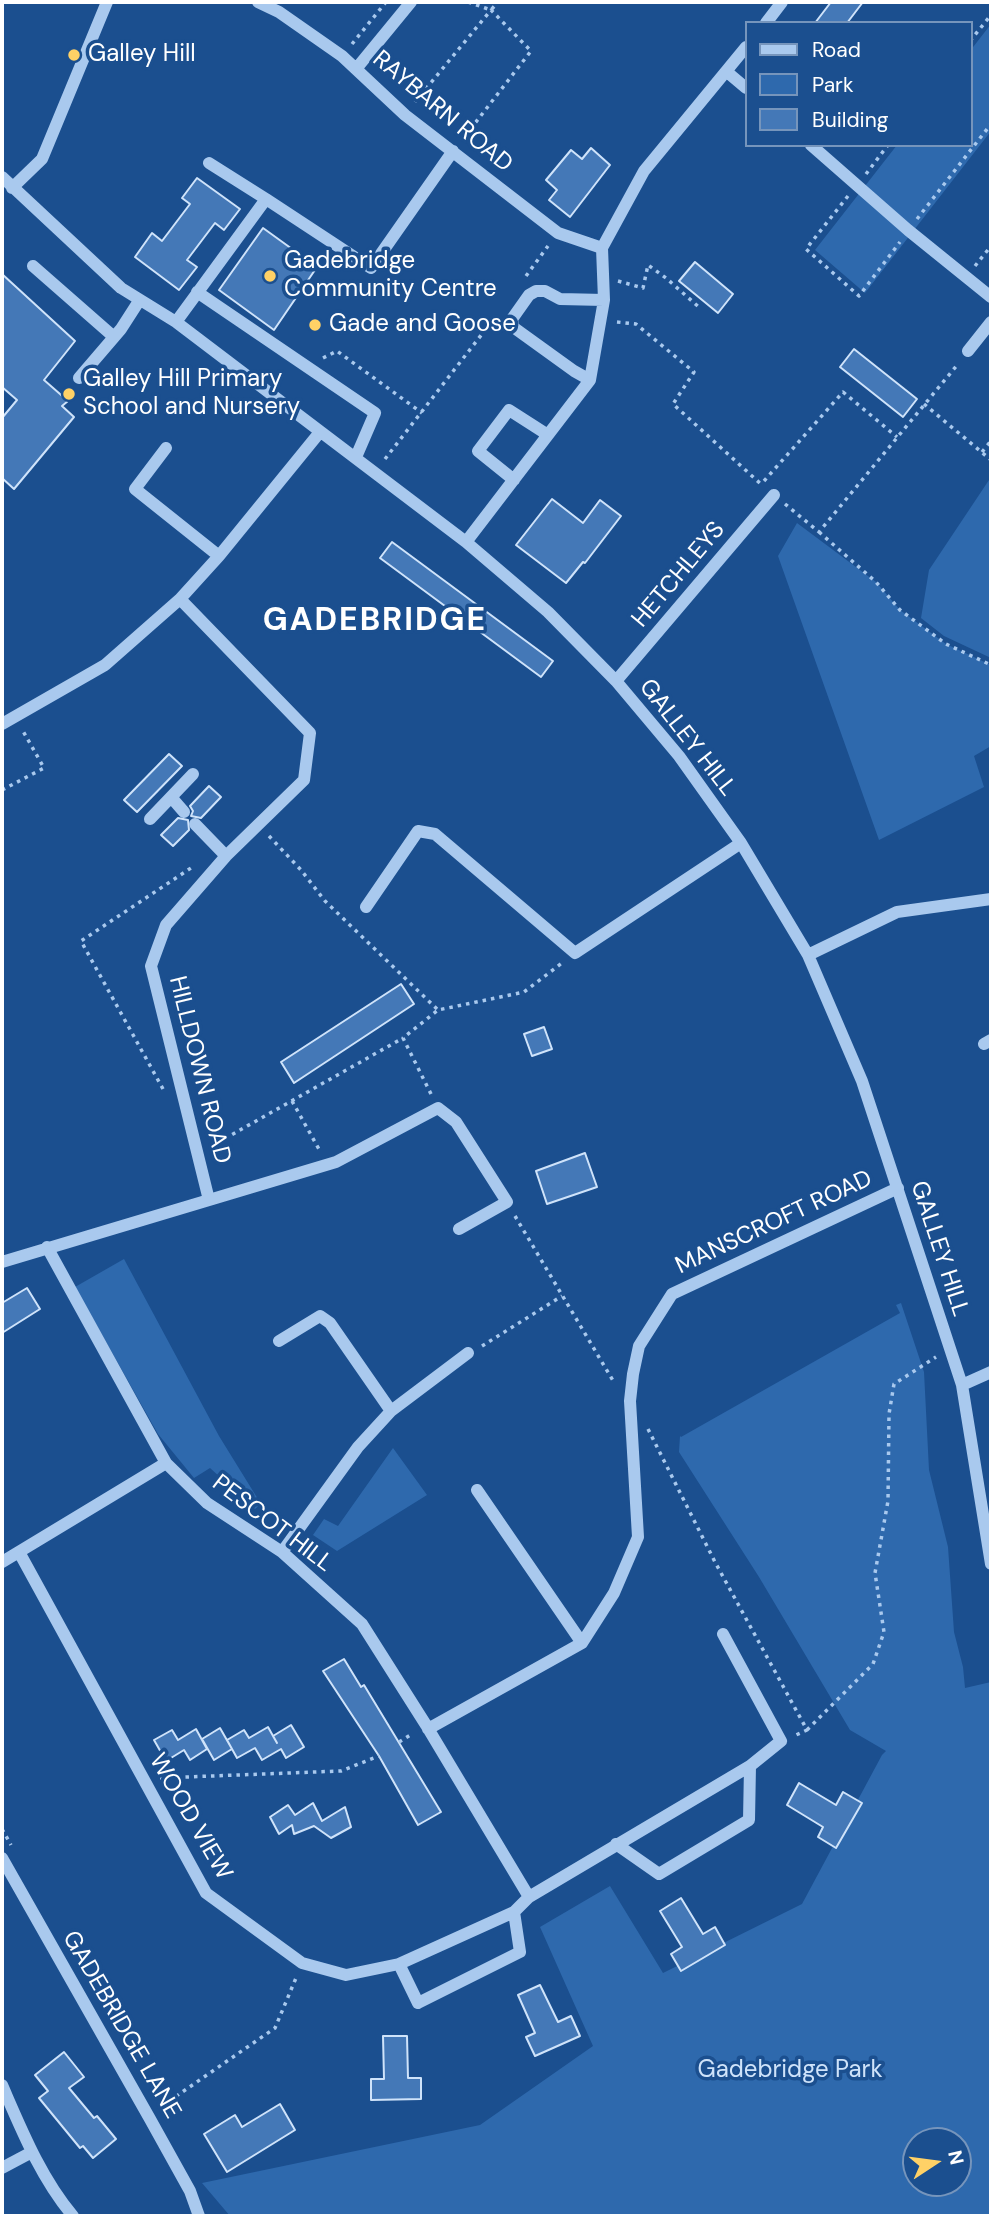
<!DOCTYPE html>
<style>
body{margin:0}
#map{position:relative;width:993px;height:2218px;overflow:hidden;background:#1b4f8f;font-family:"DM Sans",sans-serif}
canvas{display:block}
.frame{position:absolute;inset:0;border:4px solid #fff;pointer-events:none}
.legend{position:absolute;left:745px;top:21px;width:228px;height:126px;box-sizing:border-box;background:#1b4f8f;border:2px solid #7695bc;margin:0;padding:9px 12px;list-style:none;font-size:21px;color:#fff}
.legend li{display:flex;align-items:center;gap:14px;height:35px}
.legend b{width:35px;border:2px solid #7695bc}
.north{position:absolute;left:902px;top:2127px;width:70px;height:70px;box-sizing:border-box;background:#1b4f8f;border:2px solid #7695bc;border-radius:50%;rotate:77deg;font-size:19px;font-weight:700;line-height:28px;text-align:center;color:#fff}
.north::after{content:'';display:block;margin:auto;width:24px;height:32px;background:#ffd166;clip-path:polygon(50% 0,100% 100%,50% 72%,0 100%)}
</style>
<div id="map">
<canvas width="993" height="2218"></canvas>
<div class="frame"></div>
<ul class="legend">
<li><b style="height:9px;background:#a9c9ee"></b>Road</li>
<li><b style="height:19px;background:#2e69ad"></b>Park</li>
<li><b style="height:19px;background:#4478b7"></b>Building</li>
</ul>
<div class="north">N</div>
</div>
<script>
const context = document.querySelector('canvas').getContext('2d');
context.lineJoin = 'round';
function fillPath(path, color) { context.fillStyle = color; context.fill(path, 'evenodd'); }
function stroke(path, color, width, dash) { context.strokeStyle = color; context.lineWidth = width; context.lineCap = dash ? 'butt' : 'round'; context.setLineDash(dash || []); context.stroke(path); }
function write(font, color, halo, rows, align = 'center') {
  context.font = font + ' "DM Sans",sans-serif'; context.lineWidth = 7; context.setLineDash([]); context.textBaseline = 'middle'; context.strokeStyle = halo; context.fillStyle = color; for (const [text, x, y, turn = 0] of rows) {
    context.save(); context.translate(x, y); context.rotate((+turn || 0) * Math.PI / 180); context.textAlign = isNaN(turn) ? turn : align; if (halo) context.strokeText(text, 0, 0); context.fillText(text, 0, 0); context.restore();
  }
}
fillPath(new Path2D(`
 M 991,24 L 991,131 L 865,293 L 815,250 L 897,145 L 970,145 L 970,51 Z
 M 991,477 L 991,658 L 944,636 L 921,618 L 929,570 Z
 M 797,523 L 876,582 L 900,610 L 946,644 L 991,665 L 991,746 L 974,756 L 984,787 L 879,840 L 778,556 Z
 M 124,1259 L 219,1436 L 261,1504 L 255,1509 L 210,1468 L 194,1478 L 158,1434 L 75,1287 Z
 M 901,1303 L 924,1372 L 929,1470 L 948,1547 L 954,1632 L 963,1667 L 965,1688 L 991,1682 L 991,2216 L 230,2216 L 202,2183 L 480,2125 L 593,2046 L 540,1927 L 610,1886 L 663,1973 L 802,1904 L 882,1755 L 886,1751 L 850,1730 L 759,1577 L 679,1452 L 680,1436 L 681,1437 L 900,1313 L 896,1305 ZM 916,2141 L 958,2141 L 958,2183 L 916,2183 Z
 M 393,1448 L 427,1495 L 337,1551 L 313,1535 L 324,1519 L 338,1526 Z`), '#2e69ad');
const building = new Path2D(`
 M 831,2 L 863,2 L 847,23 L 815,23 Z
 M 591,148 L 610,165 L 570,217 L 549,200 L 557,190 L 546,180 L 571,150 L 582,159 Z
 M 197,178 L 240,209 L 224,230 L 215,223 L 187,260 L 197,267 L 179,290 L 135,257 L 152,233 L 162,241 L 190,204 L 182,198 Z
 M 263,228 L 317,267 L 274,330 L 219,290 Z
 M 695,262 L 733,294 L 718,313 L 679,281 Z
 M 2,274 L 75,341 L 44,380 L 68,401 L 62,406 L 74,417 L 14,489 L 2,478 L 2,418 L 17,400 L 2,387 Z
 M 854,349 L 917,399 L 903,417 L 840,367 Z
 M 552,499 L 583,523 L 600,500 L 621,516 L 585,563 L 583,562 L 566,583 L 516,545 Z
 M 392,542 L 553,661 L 541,677 L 380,558 Z
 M 169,754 L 182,766 L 137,812 L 124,800 Z
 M 209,786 L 221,797 L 201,818 L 191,816 L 193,811 L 190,806 Z
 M 178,818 L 188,820 L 189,830 L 173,846 L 161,835 Z
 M 401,984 L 414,1004 L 294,1083 L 281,1062 Z
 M 544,1027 L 552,1049 L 532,1056 L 524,1034 Z
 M 585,1153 L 597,1187 L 547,1204 L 536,1171 Z
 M 27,1288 L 40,1309 L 2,1333 L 2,1303 Z
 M 344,1659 L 361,1687 L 364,1685 L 441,1812 L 418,1825 L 379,1756 L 323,1671 Z
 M 291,1725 L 304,1747 L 286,1758 L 281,1749 L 262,1760 L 255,1748 L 237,1758 L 227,1740 L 244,1730 L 249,1738 L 268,1727 L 277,1743 L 273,1736 Z
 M 220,1728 L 232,1749 L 214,1760 L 202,1739 Z
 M 196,1729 L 207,1749 L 190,1760 L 184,1750 L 166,1761 L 154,1740 L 172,1730 L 178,1740 Z
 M 799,1783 L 836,1805 L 843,1792 L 862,1803 L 836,1848 L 818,1837 L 823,1827 L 787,1805 Z
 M 313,1803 L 322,1821 L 345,1807 L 351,1827 L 331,1838 L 314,1826 L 294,1834 L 292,1825 L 279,1834 L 270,1817 L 288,1805 L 295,1815 Z
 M 681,1898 L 703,1934 L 715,1927 L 725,1945 L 681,1971 L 671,1954 L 682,1947 L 660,1911 Z
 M 540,1985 L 558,2022 L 571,2016 L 580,2036 L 535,2056 L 526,2037 L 535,2033 L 518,1995 Z
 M 383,2036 L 407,2036 L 408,2078 L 421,2078 L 421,2099 L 371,2100 L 371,2079 L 384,2079 Z
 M 64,2052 L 84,2077 L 69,2088 L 94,2118 L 97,2116 L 116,2139 L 93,2158 L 83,2146 L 80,2148 L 39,2098 L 48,2091 L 35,2075 Z
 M 280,2104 L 295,2130 L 227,2172 L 204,2134 L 235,2115 L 242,2127 Z`);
fillPath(building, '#4478b7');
stroke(building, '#cfe3fa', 2);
stroke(new Path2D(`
 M 468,2 L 491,10 L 498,2
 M 970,41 L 991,15
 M 352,44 L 386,2
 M 415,102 L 491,10 L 531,51 L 462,140
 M 866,174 L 888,145
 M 848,196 L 806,249 L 859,296 L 900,242
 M 917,219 L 991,124
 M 975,266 L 991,246
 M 526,276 L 548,246
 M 618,281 L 643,288 L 648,265 L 666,278 L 701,309
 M 617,322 L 636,324 L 694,372 L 673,404 L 763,486
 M 323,358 L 337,351 L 422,413
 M 924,404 L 991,460
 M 982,452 L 991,441
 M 385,459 L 496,316
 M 764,481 L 843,392 L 897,437
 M 785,504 L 819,532 L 958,364
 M 819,532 L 876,582 L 900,610 L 946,644 L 991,665
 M 2,790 L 44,768 L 23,731
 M 269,836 L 301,870 L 325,901 L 438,1010
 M 163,1089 L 81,941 L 194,866
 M 431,1094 L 403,1038 L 438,1010 L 524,992 L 562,963
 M 292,1101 L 320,1151
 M 210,1147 L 403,1038
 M 515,1216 L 615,1384
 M 482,1346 L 562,1296
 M 648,1429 L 715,1562 L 807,1730 L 796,1735
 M 807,1730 L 873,1664 L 884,1632 L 875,1573 L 888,1501 L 889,1414 L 894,1384 L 936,1357
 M 399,1742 L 412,1734
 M 160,1778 L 341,1771 L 379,1756
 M 2,1829 L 11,1845
 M 162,2106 L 275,2028 L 296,1978`), '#a9c9ee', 3.5, [3.5, 5]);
stroke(new Path2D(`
 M 258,2 L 279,12 L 342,56 L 405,115 L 558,233 L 602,248
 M 766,23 L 782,2
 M 356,69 L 411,2
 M 727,72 L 746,88
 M 811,145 L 908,230 L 991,297
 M 209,163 L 266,199
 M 2,177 L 121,288 L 176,322 L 466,542 L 548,612 L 616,681 L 679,756 L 741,843 L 808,955 L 862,1081 L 962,1385 L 991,1564
 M 12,188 L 42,159 L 107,2
 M 33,266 L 114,337
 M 197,292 L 375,413 L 356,457
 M 176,322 L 266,199 L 371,268 L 453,151
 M 968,351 L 991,322
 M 79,378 L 121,329 L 139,301
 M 590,380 L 574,371 L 513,327 L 512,319 L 529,295 L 536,291 L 545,291 L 560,299 L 604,300
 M 166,448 L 135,489 L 219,556
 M 514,480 L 478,451 L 509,410 L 548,435
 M 466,542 L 590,380 L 604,300 L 602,248 L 644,171 L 746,47
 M 180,599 L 310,733 L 304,780 L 226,856 L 166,925 L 151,966 L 209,1200
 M 616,681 L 774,495
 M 2,724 L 105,665 L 180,599 L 219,556 L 320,432
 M 171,797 L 184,812
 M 150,819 L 193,774
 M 195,824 L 226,856
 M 366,907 L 418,831 L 435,834 L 575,953 L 741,843
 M 808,955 L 897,912 L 991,899
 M 984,1044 L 991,1040
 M 47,1247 L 166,1463 L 207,1503 L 282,1552 L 362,1624 L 426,1725 L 529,1897
 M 2,1262 L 336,1162 L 438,1108 L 456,1122 L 507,1202 L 459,1229
 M 279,1341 L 320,1316 L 330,1323 L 391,1411
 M 962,1385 L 991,1372
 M 477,1490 L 582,1643
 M 19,1552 L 206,1893 L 302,1963 L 346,1975 L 399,1964 L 514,1912 L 529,1897 L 750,1766 L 781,1741 L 723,1634
 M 282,1552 L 358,1447 L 391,1411 L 468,1353
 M 2,1562 L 166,1463
 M 428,1729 L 582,1643 L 614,1593 L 638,1537 L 630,1401 L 633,1374 L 639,1346 L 672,1294 L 898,1188
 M 616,1844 L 659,1874 L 749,1820 L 750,1766
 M 2,1858 L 150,2119 L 190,2191 L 199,2216
 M 399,1964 L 418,2003 L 520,1952 L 514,1912
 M 2,2085 C 22,2131 41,2178 73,2216
 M 2,2168 L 32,2152`), '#a9c9ee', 12);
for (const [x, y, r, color] of [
 [74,55,7,"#ffd166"],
 [270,276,7,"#ffd166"],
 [315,325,7,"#ffd166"],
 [69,394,7,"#ffd166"]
]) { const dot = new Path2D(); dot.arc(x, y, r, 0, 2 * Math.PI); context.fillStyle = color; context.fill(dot); stroke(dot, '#1b4f8f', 2.5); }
write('24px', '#fff', '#1b4f8f', [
 ["Galley Hill",88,55],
 ["Gadebridge",284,262],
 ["Community Centre",284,290],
 ["Gade and Goose",329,325],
 ["Galley Hill Primary",83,380],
 ["School and Nursery",83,408]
], 'left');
write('24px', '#fff', '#1b4f8f', [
 ["RAYBARN ROAD",442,112,40],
 ["HETCHLEYS",679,575,-50],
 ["GALLEY HILL",687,738,52],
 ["HILLDOWN ROAD",199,1070,76],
 ["MANSCROFT ROAD",774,1223,-25],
 ["GALLEY HILL",939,1249,72],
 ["PESCOT HILL",272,1524,37],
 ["WOOD VIEW",190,1817,60],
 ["GADEBRIDGE LANE",121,2025,60]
]);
write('24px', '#cfe3fa', '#1b4f8f', [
 ["Gadebridge Park",790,2071]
]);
context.letterSpacing = '2px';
write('bold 32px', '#fff', '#1b4f8f', [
 ["GADEBRIDGE",375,622]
]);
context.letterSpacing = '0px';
</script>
